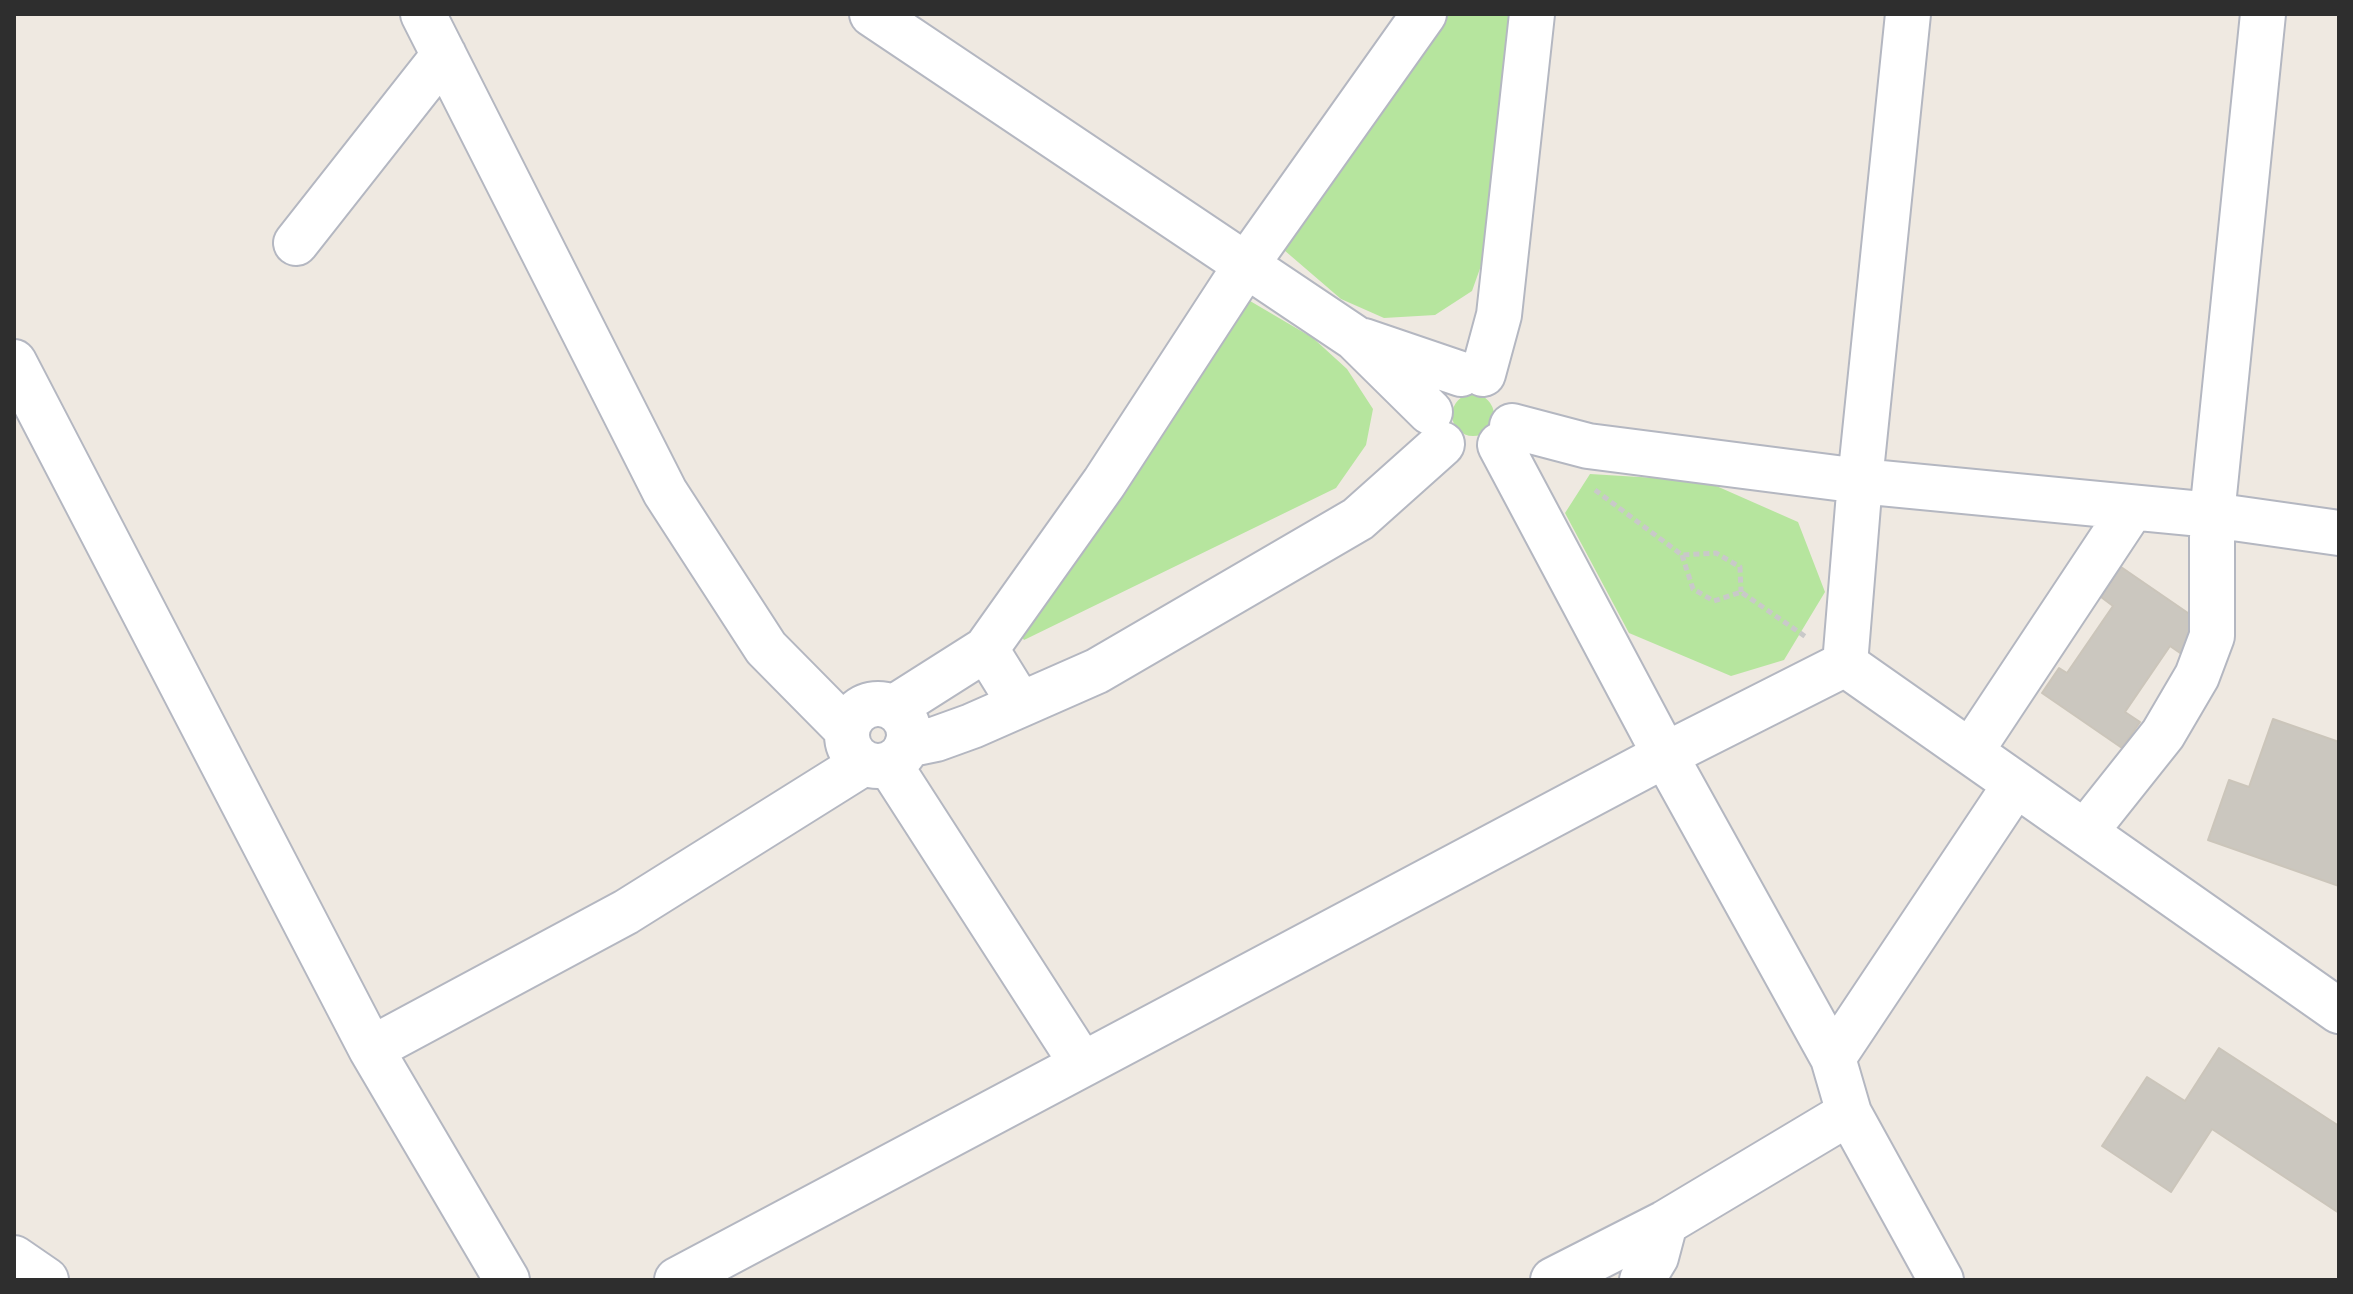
<!DOCTYPE html>
<style>
body{margin:0}
#map{position:relative;width:2353px;height:1294px;overflow:hidden;background:#efe9e1;font-family:Montserrat,sans-serif}
canvas{display:block}
.frame{position:absolute;inset:0;border:16px solid #2e2e2e;pointer-events:none}
</style>
<div id="map">
<canvas width="2353" height="1294"></canvas>
<div class="frame"></div>
</div>
<script>
const context = document.querySelector('canvas').getContext('2d');
context.lineJoin = 'round';
function fillPath(path, color) { context.fillStyle = color; context.fill(path, 'evenodd'); }
function stroke(path, color, width, dash) { context.strokeStyle = color; context.lineWidth = width; context.lineCap = dash ? 'butt' : 'round'; context.setLineDash(dash || []); context.stroke(path); }
fillPath(new Path2D(`
 M 1447,14 L 1517,14 L 1488,246 L 1472,291 L 1435,315 L 1384,318 L 1341,299 L 1284,250 Z
 M 1245,298 L 1313,338 L 1347,369 L 1373,409 L 1366,445 L 1336,488 L 1024,640 L 1016,630 Z
 M1452 415a21 21 0 1 1 42 0a21 21 0 1 1-42 0Z
 M 1590,474 L 1705,481 L 1798,522 L 1825,592 L 1784,660 L 1731,676 L 1629,633 L 1565,513 Z`), '#b6e59e');
const building = new Path2D(`
 M 2121,567 L 2204,624 L 2183,655 L 2170,646 L 2125,712 L 2140,722 L 2122,748 L 2042,693 L 2059,668 L 2067,673 L 2113,606 L 2101,597 Z
 M 2273,719 L 2339,742 L 2339,886 L 2208,840 L 2229,780 L 2249,787 Z
 M 2219,1048 L 2339,1126 L 2339,1213 L 2212,1129 L 2171,1192 L 2102,1146 L 2147,1077 L 2185,1101 Z`);
fillPath(building, '#cbc7bf');
stroke(building, '#cbc5ba', 2);
const minor = new Path2D(`
 M 423,14 L 665,492 L 766,648 L 847,730
 M 872,14 L 1355,338 L 1430,412
 M 296,243 L 444,55
 M 1364,341 L 1461,374
 M 14,362 L 371,1049 L 507,1280
 M 1483,374 L 1499,315 L 1532,14
 M 1512,426 L 1588,446 L 1860,481 L 2212,515 L 2339,533
 M 1500,445 L 1665,755 L 1833,1058 L 1849,1113 L 1941,1280
 M 986,649 L 1104,483 L 1246,265 L 1424,14
 M 1845,664 L 1860,481 L 1908,14
 M847 735a31 31 0 1 1 62 0a31 31 0 1 1-62 0Z
 M 893,708 L 986,649 L 1020,704
 M 907,745 L 936,739 L 972,726 L 1097,671 L 1358,519 L 1442,444
 M 1971,751 L 2132,508
 M 889,764 L 1082,1064
 M 2085,832 L 2163,734 L 2197,676 L 2212,636 L 2212,515 L 2263,14
 M 371,1049 L 626,912 L 864,763
 M 1833,1058 L 2015,785
 M 14,1258 L 46,1280
 M 677,1280 L 1665,755 L 1845,664 L 2339,1011
 M 1553,1280 L 1665,1223 L 1849,1113
 M 1642,1280 L 1656,1257 L 1665,1223`);
stroke(minor, '#b4b7c1', 48);
stroke(new Path2D(`
 M 1595,490 L 1682,555 L 1716,553 L 1740,567 L 1741,592
 M 1682,555 L 1693,589 L 1714,601 L 1741,592 L 1806,637`), '#c9c9c9', 5, [6, 4]);
stroke(minor, '#fff', 44);
</script>
